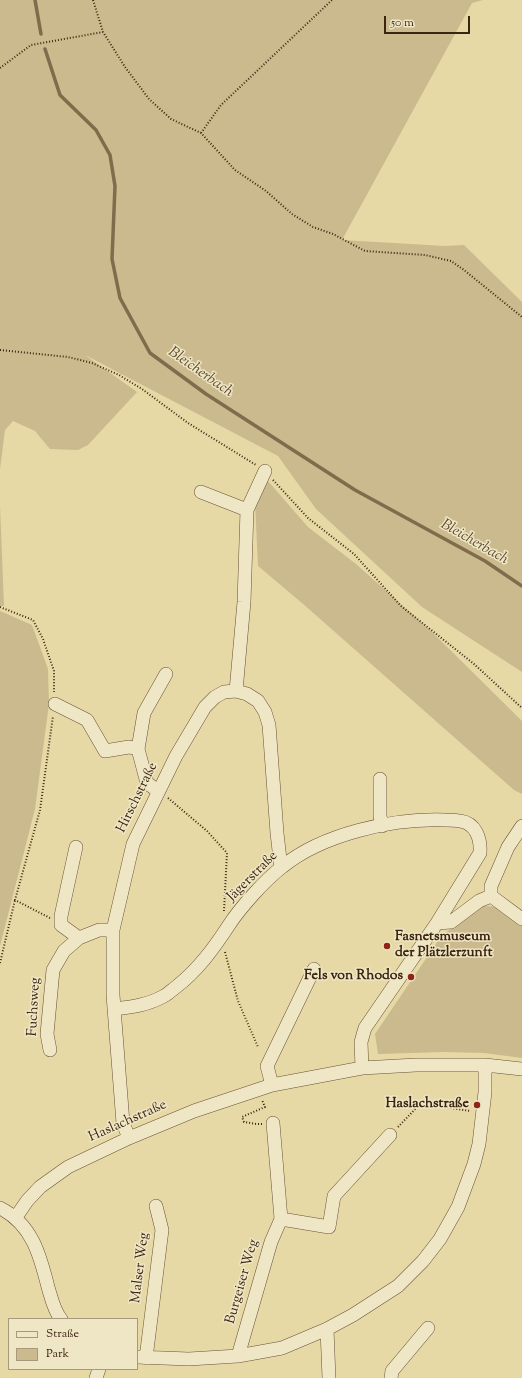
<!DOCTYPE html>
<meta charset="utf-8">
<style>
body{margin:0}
#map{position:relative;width:522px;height:1378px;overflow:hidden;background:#e7d9a6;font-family:"Sorts Mill Goudy",serif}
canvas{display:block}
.legend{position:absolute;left:8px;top:1318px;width:130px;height:52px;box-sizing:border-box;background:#efe6c5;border:1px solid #a7997d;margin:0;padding:5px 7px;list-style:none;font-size:12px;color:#3b2511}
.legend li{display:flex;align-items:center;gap:8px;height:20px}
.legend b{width:20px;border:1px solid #a7997d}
.scale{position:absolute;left:384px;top:16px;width:86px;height:18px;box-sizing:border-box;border:2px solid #3b2511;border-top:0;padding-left:5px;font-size:12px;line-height:14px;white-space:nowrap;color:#3b2511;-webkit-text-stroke:3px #efe6c5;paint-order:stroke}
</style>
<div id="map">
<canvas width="522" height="1378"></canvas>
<ul class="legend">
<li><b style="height:5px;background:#efe6c5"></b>Straße</li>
<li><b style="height:11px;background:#caba8d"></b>Park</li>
</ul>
<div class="scale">50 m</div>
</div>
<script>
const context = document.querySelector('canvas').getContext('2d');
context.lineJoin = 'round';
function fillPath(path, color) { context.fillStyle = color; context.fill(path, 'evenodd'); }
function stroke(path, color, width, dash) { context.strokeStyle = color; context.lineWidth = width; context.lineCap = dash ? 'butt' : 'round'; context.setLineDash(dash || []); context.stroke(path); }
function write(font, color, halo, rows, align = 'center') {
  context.font = font + ' "Sorts Mill Goudy",serif'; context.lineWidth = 3; context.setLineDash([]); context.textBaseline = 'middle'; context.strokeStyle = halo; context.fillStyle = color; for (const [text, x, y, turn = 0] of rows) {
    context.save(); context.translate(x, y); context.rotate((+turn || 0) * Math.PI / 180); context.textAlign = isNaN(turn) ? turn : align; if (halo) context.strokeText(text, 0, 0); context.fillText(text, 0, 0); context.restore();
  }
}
fillPath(new Path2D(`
 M 0,0 L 483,0 L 472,3 L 342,240 L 445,246 L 464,245 L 522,302 L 522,672 L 422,607 L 316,509 L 278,456 L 85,355 L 137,392 L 88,445 L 78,450 L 50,449 L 35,431 L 13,421 L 5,430 L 0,469 Z
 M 268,481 L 308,527 L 356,564 L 430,630 L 522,721 L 522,794 L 514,790 L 302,603 L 258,566 L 255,502 Z
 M 0,505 L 4,606 L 0,606 Z
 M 0,611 L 32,625 L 48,669 L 49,704 L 35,809 L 0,946 Z
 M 483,906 L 502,907 L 522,924 L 522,1058 L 484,1053 L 444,1052 L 378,1054 L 375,1034 L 442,935 Z`), '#caba8d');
stroke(new Path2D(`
 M 35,0 L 41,34
 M 45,49 L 60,95 L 96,130 L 110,155 L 115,186 L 112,259 L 120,298 L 150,353 L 206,394 L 355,490 L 485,561 L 522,586`), '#7f6c4c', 3.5);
const minor = new Path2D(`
 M 201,492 L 247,510
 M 236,691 L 244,602 L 247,510 L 265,471
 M 55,704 L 87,720 L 105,751 L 129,747 L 138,749
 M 380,779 L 380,816 L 382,826
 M 158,791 L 147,783 L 138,749 L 144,713 L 166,674
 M 76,847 L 61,916 L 61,925 L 79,938
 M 491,896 L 491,886 L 508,847 L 522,826
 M 437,923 L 451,922 L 479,901 L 491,896 L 522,919
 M 114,1009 C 132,1007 148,1005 164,996 C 168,994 172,990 176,987 C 198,970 214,948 229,925 C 240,908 265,880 282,867 C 322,834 393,818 445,820 C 450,820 455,820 460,821 C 476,823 481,839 480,853 L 437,923 L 365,1028 L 361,1042 L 362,1068
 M 50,1050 L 47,1034 L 53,970 L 64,951 L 79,938 L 99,930 L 113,930
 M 272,1085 L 267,1066 L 314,969
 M 129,1138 L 123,1123 L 113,995 L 113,930 L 133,844 L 176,756 L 205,707 L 215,697 L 224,692 L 236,691 L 247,694 L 258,701 L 265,712 L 269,725 L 277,833 L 281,868
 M 0,1208 C 32,1224 40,1255 48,1287 C 51,1297 54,1311 61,1319
 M 16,1217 L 27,1201 L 40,1187 L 68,1167 L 129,1138 L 194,1111 L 272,1085 L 362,1068 L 416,1065 L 485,1065 L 522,1069
 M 281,1219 L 329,1227 L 334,1196 L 390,1135
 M 327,1329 L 329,1378
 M 238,1356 L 271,1242 L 281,1219 L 273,1123
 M 137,1357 L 189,1359 L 238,1356 L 282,1348 L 327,1329 L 353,1315 L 398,1286 L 423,1261 L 440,1239 L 458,1207 L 474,1164 L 479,1144 L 485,1092 L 485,1065
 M 146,1358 L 162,1230 L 156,1206
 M 96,1378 L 99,1369
 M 391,1378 L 392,1371 L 428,1328`);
stroke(minor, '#665236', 14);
stroke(new Path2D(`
 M 93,0 L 103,32 L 125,67 L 149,99 L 171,119 L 201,133 L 235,170 L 266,191 L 292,214 L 313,227 L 333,234 L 365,251 L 425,255 L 451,261 L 464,270 L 522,317
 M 0,68 L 31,45 L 103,32
 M 201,133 L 221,105 L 332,0
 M 0,350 L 68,357 L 92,363 L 119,375 L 142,389 L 188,423 L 256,465
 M 273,480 L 308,518 L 354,554 L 401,606 L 474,664 L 522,708
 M 0,607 L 33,620 L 43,639 L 54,671 L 54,692
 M 168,798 L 207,831 L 227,853 L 224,911
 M 50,918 L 15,900 L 40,810 L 53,716
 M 225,952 L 238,1001 L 258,1047
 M 0,963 L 15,900
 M 262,1124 L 256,1124 L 244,1122 L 242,1117 L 265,1107 L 262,1100
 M 398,1127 L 421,1103 L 470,1111`), '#3b2511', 2, [1, 2]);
stroke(minor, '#efe6c5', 13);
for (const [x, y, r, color] of [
 [387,946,4,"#8f2418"],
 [411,977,4,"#8f2418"],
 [477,1105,4,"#8f2418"]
]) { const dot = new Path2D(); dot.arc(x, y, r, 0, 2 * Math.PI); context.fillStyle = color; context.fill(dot); stroke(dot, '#efe6c5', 1.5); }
write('14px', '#3b2511', '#efe6c5', [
 ["Hirschstraße",138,798,-64],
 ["Jägerstraße",253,877,-45],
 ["Fuchsweg",35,1007,-87],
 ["Haslachstraße",128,1122,-24],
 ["Malser Weg",141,1268,-83],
 ["Burgeiser Weg",243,1282,-74]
]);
write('bold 14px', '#3b2511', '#efe6c5', [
 ["Fasnetsmuseum",395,938,"left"],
 ["der Plätzlerzunft",395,954,"left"],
 ["Fels von Rhodos",403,977],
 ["Haslachstraße",469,1105]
], 'right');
write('italic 15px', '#5d492e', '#efe6c5', [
 ["Bleicherbach",200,373,35],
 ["Bleicherbach",474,543,30]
]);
</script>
